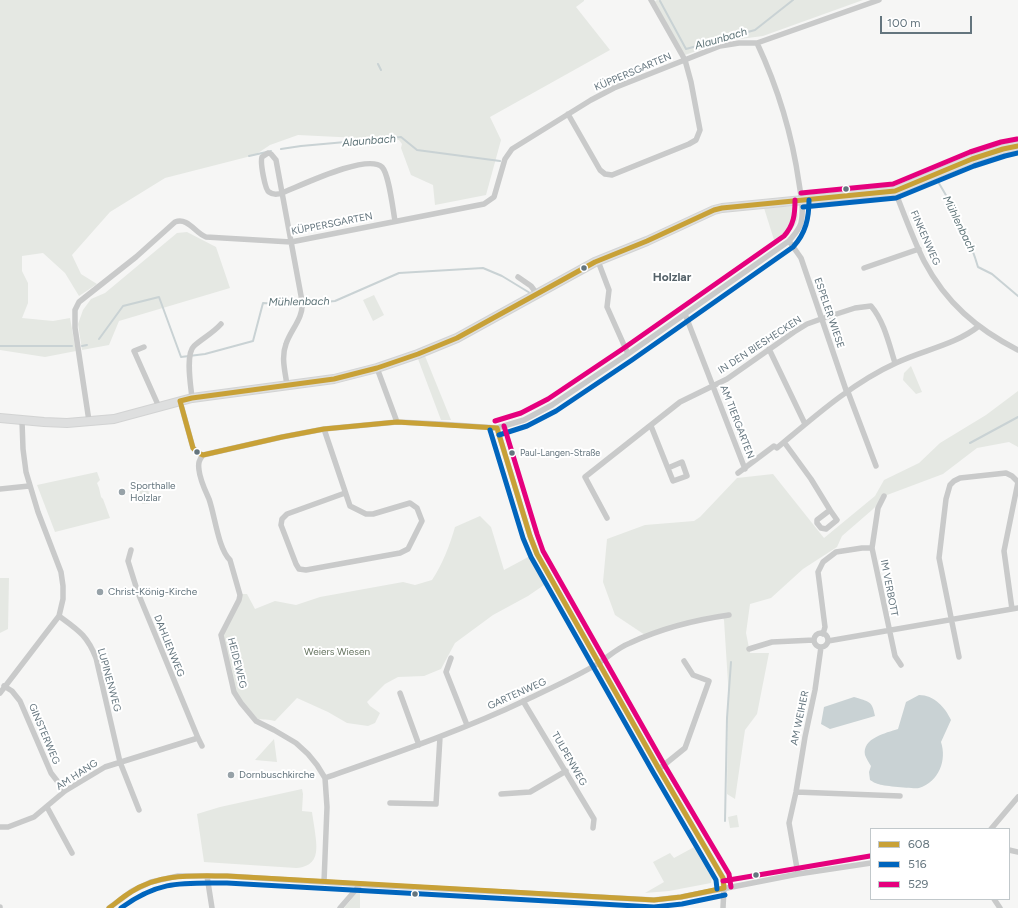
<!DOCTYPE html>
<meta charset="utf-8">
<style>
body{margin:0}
#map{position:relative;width:1018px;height:908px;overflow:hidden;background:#f6f6f5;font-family:Figtree,sans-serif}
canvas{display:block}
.legend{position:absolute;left:870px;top:828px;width:140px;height:72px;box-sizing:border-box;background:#fff;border:1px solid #c1c8cb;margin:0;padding:5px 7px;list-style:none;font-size:12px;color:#64757e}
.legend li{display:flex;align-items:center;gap:8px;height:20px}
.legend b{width:20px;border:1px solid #c1c8cb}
.scale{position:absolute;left:880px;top:16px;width:92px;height:18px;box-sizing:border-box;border:2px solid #64757e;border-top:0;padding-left:5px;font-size:12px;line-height:14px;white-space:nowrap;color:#64757e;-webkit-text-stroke:3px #fff;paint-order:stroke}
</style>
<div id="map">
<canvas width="1018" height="908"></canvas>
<ul class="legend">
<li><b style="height:5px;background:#c8a137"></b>608</li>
<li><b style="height:5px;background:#0065bd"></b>516</li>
<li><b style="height:5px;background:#e5007d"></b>529</li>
</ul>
<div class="scale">100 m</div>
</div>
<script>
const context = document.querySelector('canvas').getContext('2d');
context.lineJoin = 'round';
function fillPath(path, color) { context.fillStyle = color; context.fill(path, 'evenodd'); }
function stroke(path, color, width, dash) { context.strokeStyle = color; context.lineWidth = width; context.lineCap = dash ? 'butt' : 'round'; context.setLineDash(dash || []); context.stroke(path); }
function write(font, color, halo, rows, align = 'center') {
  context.font = font + ' Figtree,sans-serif'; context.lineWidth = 4; context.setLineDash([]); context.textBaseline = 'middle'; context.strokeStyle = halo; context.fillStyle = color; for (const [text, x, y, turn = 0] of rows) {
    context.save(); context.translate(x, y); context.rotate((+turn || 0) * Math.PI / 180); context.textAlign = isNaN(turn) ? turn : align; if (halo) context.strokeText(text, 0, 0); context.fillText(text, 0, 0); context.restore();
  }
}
fillPath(new Path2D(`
 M 0,0 L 584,0 L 584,1 L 576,7 L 610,50 L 490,117 L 501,140 L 486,195 L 435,205 L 433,185 L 411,175 L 401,148 L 402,144 L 399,140 L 298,135 L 270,145 L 255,155 L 165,178 L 110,212 L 72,255 L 81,274 L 97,284 L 79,296 L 65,273 L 43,253 L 22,256 L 22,271 L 28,283 L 28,303 L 22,318 L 53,321 L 70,318 L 76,351 L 45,357 L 0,350 Z
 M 657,0 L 863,0 L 763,36 L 740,39 L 719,43 L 685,55 L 651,4 Z
 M 794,206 C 806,222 787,235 775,243 L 764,208 Z
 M 187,232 L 216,247 L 230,288 L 119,321 L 109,345 L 82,350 L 78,324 L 83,310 L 91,299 L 105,293 L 177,233 Z
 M 374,295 L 384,315 L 373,321 L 363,300 Z
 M 425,356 L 451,420 L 441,420 L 418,359 Z
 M 911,366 L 922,392 L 916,394 L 903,380 L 904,373 Z
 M 1018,391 L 1018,447 L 1009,442 L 977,448 L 943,474 L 887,495 L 872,510 L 842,536 L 837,547 L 803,569 L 771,598 L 750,604 L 746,633 L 750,653 L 769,653 L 757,714 L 745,730 L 735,799 L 727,794 L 728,683 L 724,620 L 723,618 L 693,620 L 645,635 L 615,615 L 603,582 L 607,539 L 645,525 L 694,521 L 700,517 L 737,478 L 773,474 L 824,538 L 875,496 L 884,480 L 919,463 L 940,443 L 986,415 Z
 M 97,472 L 100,480 L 97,483 L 99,488 L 101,497 L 103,499 L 110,518 L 55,532 L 37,485 Z
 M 148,489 L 151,503 L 142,504 L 139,490 Z
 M 480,516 L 491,527 L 504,570 L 532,555 L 547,583 L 528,596 L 493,615 L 455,643 L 441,669 L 424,676 L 398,677 L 385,684 L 367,702 L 370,706 L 380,713 L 375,723 L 368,726 L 347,723 L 328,712 L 297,698 L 275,721 C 268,719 263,720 258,719 L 236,695 L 222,638 L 242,594 L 247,594 L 255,609 L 275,601 L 296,605 L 320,597 L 403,582 L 415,585 L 432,580 C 442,565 450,545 455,527 Z
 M 0,578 L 9,578 L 8,629 L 0,633 Z
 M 274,739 L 277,762 L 255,760 Z
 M 302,789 L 303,794 L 302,811 L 312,812 C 313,820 318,845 316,852 C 315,863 305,868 296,868 L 204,862 L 197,814 L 220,807 Z
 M 737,815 L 739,827 L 730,828 L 728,817 Z
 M 696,846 L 712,876 L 711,883 L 669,891 L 645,893 L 664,882 L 653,862 L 670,853 L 674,858 Z
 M 360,889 L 360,908 L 344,908 Z`), '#e5e8e3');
fillPath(new Path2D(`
 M 919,695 C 934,695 945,707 951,720 L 941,742 C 947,760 939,782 919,788 C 914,789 883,786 878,784 C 875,783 873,782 870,780 L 869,772 L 871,766 C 869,763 866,758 865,755 C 862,738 886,733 898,729 L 906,702 Z
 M 854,697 C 869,702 872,700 875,716 L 830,729 L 821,724 L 824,707 Z`), '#c9d2d4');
stroke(new Path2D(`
 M 660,1 L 686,49 L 755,30 L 793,0
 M 378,64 L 381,70
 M 281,149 L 301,146 L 401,137 L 417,150 L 500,161
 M 249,156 L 271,151
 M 937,180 C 954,208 969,236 978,267 L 992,274 L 1018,296
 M 99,339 L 123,306 L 159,297 L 181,357 L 205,354 L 253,341 L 263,303 L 293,305 L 335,301 L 399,273 L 483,268 L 502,276 L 530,293
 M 0,346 L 72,346
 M 82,346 L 87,345
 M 970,443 L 1018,417
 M 725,821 L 727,718 L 731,662`), '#c9d2d4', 2);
const secondary = new Path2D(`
 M 0,418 L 44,422 L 67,423 L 114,419 L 192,398 L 334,379 L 377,368 L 418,354 L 457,338 L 595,262 L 647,241 L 714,210 L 722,208 L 895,191 L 972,159 L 1003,149 L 1018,146`);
stroke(secondary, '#d2d3d3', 10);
stroke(new Path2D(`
 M 568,114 L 600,170 L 605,174 L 612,175 L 689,144 L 696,140 L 700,130 L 691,82 L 685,60 L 651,0
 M 895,191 C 904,214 913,239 924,261 C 946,303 977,329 1018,350
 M 789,241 L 801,258 L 847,393
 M 598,261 L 609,290 L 607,307 L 628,354
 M 864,268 L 919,249
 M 518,277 L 531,286 L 537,294
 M 685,314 L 745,469
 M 144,347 L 134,351 L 159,407
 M 769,349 L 805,424
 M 377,368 L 397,422
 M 287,385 C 285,371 281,357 286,344 C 291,329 304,318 302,301 L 276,160 L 271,154 L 268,153 L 262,157 C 260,162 265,190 269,192 C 273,195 279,194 282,193 C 300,186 367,153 382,167 C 389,174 393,210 395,221
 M 848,392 L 876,466
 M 192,398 C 191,387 185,354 194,346 C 203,338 213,333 221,324
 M 180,401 L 193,448 L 198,453 L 203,455
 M 89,421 L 75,328 L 75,310 L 79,302 L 136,257 L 175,222 C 188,217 195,233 206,237 L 291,242 L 484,204 L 494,197 L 505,159 L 512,149 L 591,100 L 614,88 L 720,46 L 739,43 L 757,43 L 879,0
 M 651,426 L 673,481 L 687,476 L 682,462 L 668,468
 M 497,428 L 530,536 L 537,554 L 659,769 L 723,878 L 724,888 L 723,908
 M 324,429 L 350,506 L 366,514 L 373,514 L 410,503 L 417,508 L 422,521 L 408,549 L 400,553 L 306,570 L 299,569 L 296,564 L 281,525 L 282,519 L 287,514 L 345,493
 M 784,442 L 811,479 L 830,510
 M 203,455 L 282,437 L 324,429 L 397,422 L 440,424 L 497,428 L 524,420 L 552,405 L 628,354 L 789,241 C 794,235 799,230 801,223 C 804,210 801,196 799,183 C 792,134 778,88 757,43
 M 203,455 C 199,460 198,463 199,470 C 200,480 205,490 209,499 C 215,516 218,548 230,560 L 240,595 L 239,600 L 221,635 L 234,692 L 241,703 L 256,721 L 274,730 L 296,743 L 308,754 L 317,765 L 325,778 L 327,807 L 324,882
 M 738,473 L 774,446 L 777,448 C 814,417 852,383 896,363 C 923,350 955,345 979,326
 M 0,489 L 29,486
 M 884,496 L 878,508 L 872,548 L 895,656 L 901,665
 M 830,510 L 837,520 L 826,529 L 821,528 L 817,523 L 817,520 Z
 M 607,518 L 585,477 L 680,402 L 727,379 L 794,332 L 807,324 L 821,319 L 855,308 L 871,306 C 884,321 889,344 895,363
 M 131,550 L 128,561 L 138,593 L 198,738 L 202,746
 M 59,616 C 78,630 87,635 96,658 L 120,762 L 139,810
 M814 640a7 7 0 1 1 14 0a7 7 0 1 1-14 0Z
 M 823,634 L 825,627 L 818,572 L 823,562 L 836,552 L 862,548 L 872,548
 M 828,641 L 1018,608
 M 749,649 L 772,642 L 814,640
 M 959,657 L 939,558 L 946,499 L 950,485 L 954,481 L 960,478 L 1006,473 L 1012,476 L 1018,482 L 1004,551 L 1012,609
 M 451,658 L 446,672 L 467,725
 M 4,686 L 12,691 L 20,701 L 51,773 L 65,791
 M 0,693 L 59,616 L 63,599 L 63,586 L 61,572 L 38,512 L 26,472 L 23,449 L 22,421
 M 400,693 L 419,745
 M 523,701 L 594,819 L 593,828
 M 659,769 L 685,748 L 709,681 L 693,675 L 684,661
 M 325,778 C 393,754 461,731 526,700 C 551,688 576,677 599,663 C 609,656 619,647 630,643 C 662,628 694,620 729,615
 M 796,792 L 900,796
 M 501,794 L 530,792 L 566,771
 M 390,803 L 436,804 L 440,737
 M 47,807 L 72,853
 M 0,827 L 8,827 L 34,817 L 65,791 L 105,767 L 198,738
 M 991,829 L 1018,797
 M 1009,850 L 1018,852
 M 798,874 L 789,823 L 796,792 L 805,737 L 815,690 L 821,647
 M 207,876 L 212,908
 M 994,899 L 1000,908
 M 0,907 L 0,908
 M 109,908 L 132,891 L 151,882 L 178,876 L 227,876 L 372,885 L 654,900 L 681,897 L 798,874 L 871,863
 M 340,908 L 360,885`), '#c9caca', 5.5);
stroke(secondary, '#dedfdf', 8);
stroke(new Path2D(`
 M 180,401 L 192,398 L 334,379 L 377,368 L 418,354 L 457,338 L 595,262 L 647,241 L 714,210 L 722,208 L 895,191 L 972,159 L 1003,149 L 1018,146
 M 180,401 L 193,448 L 198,453 L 203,455
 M 497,428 L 530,536 L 537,554 L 659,769 L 723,878 L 724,888
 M 203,455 L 282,437 L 324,429 L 397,422 L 497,428
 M 109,908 C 116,903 124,896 131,892 C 160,873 194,876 227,876 L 654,900 L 681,897 L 724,888`), '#c8a137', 5);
stroke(new Path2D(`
 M 803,207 L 896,198 L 974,166 L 1005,156 L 1018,153
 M 490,430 L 523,538 L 531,557 L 653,772 L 716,880 L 717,889
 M 499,435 L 527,426 L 556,411 L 632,360 L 793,247 C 806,233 809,218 809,200
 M 121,908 C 159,880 182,883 227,883 L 654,907 L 682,904 L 725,895`), '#0065bd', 5);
stroke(new Path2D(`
 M 801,193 L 893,184 L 970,152 L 1001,142 L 1017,139
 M 495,421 L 521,413 L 548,399 L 624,348 L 784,236 C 794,225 795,214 795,200
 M 504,426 L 537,534 L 543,551 L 665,766 L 729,874 L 731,887
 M 723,881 L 870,856`), '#e5007d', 5);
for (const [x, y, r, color] of [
 [846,189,3.5,"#64757e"],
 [584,268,3.5,"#64757e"],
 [197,452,3.5,"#64757e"],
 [512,453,3.5,"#64757e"],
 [122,492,4,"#97a2a8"],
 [100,592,4,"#97a2a8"],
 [231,775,4,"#97a2a8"],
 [756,875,3.5,"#64757e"],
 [415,894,3.5,"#64757e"]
]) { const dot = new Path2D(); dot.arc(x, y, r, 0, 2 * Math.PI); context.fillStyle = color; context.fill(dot); stroke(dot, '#fff', 1.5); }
write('9px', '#64757e', '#fff', [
 ["Paul-Langen-Straße",520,453]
], 'left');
write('10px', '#64757e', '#fff', [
 ["KÜPPERSGARTEN",633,72,-23],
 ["KÜPPERSGARTEN",332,224,-11],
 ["FINKENWEG",925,238,66],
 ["ESPELER WIESE",829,313,71],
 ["IN DEN BIESHECKEN",760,345,-33],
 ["AM TIERGARTEN",737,422,69],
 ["IM VERBOTT",889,588,79],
 ["DAHLIENWEG",169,646,68],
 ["HEIDEWEG",237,663,76],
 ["LUPINENWEG",109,680,75],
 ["GARTENWEG",517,694,-24],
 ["AM WEIHER",800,718,-78],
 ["GINSTERWEG",44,734,67],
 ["TULPENWEG",569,759,60],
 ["AM HANG",77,775,-33]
]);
write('10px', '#64757e', '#fff', [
 ["Sporthalle",130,486],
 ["Holzlar",130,498],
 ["Christ-König-Kirche",108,592],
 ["Dornbuschkirche",239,775]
], 'left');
write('10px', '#687662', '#fff', [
 ["Weiers Wiesen",337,652]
]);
write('italic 11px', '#5e7478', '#fff', [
 ["Alaunbach",721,39,-16],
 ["Alaunbach",369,141,-5],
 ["Mühlenbach",959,224,64],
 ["Mühlenbach",299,302,-1]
]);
write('bold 12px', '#556269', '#fff', [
 ["Holzlar",672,277]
]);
</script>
